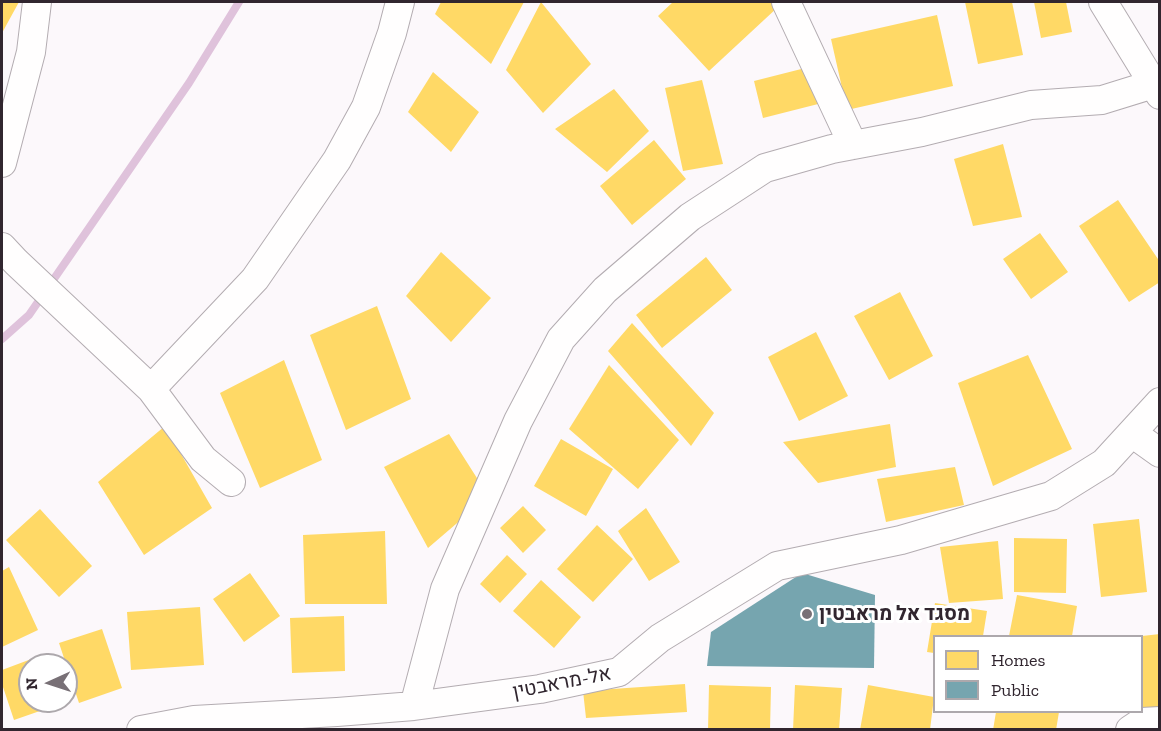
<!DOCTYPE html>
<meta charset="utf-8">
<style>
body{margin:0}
#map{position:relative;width:1161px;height:731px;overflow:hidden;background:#fcf8fb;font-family:"Zilla Slab",serif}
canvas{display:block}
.frame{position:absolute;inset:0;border:3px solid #31262f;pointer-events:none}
.legend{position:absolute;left:933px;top:635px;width:210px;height:78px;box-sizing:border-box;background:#fff;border:2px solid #ada8ac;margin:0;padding:8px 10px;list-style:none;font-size:18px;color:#31262f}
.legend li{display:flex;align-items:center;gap:12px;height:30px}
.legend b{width:30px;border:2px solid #ada8ac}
.north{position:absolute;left:18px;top:653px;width:60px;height:60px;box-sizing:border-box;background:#fff;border:2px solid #ada8ac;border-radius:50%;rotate:267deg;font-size:16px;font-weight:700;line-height:24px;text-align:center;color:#31262f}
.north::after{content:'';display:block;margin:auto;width:21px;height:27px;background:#787076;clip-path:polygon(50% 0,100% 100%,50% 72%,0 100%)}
</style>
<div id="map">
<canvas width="1161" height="731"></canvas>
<div class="frame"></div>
<ul class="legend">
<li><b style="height:16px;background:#ffd966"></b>Homes</li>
<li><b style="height:16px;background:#76a5af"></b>Public</li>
</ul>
<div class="north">N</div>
</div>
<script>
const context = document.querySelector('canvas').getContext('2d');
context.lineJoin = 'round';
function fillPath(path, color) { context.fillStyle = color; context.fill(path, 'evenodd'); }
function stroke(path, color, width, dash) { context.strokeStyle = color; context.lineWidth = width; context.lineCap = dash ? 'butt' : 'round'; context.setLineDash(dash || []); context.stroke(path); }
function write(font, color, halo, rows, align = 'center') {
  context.font = font + ' "Zilla Slab",Heebo,serif'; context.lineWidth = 6; context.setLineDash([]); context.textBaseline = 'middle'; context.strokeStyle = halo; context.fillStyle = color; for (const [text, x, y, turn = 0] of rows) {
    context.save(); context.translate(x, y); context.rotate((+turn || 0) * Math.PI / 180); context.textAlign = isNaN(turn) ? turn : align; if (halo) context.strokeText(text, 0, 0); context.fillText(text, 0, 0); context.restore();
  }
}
fillPath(new Path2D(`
 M 2,2 L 19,2 L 2,33 Z
 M 441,2 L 524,2 L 491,64 L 435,14 Z
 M 541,2 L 591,64 L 543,113 L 506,70 Z
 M 673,2 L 773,2 L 778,7 L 709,71 L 658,16 Z
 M 965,2 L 1012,2 L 1023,55 L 978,64 Z
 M 1034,2 L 1066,2 L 1072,32 L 1041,38 Z
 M 937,15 L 953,86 L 847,110 L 831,39 Z
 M 817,65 L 826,102 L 763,118 L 754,81 Z
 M 433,72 L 479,112 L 451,152 L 408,112 Z
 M 702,80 L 723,164 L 683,171 L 665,88 Z
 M 614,89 L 649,131 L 607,172 L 555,129 Z
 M 654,140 L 686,179 L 632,225 L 600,186 Z
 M 1003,144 L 1022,217 L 973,226 L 954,159 Z
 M 1118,200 L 1160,262 L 1160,282 L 1129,302 L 1079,226 Z
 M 1040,233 L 1068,272 L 1031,299 L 1003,259 Z
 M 441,252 L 491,298 L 451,342 L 406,296 Z
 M 706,257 L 732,290 L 662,348 L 636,315 Z
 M 900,292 L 933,356 L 889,380 L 854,316 Z
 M 377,306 L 411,399 L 346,430 L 310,335 Z
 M 632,323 L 714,413 L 691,446 L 608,351 Z
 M 816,332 L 848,396 L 799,421 L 768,357 Z
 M 1028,355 L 1072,449 L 993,486 L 958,383 Z
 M 284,360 L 322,460 L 260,488 L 220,393 Z
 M 609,365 L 679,440 L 638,489 L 569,429 Z
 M 890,424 L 896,467 L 818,483 L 783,442 Z
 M 165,426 L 212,508 L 144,555 L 98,482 Z
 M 449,434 L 482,486 L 470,512 L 428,548 L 384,467 Z
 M 561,439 L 613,469 L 586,516 L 534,486 Z
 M 955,467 L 964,505 L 886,522 L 877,479 Z
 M 523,506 L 546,530 L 523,553 L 500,528 Z
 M 646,508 L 680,562 L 649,581 L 618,531 Z
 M 40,509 L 92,566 L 59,597 L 6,540 Z
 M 1139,519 L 1147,592 L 1101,597 L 1093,524 Z
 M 597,525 L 633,559 L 593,602 L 557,569 Z
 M 385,531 L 387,604 L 305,604 L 303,535 Z
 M 1014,538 L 1067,539 L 1066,593 L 1014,592 Z
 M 998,541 L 1003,599 L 949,603 L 940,547 Z
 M 507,555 L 527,574 L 500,603 L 480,584 Z
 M 9,567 L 38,630 L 2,647 L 2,571 Z
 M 250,573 L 280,616 L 244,642 L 213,599 Z
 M 541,580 L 581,617 L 554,648 L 513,611 Z
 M 1017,595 L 1077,606 L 1072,636 L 1009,636 Z
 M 935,603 L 987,611 L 983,636 L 934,636 L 934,653 L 927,652 Z
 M 200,607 L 204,665 L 131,670 L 127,612 Z
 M 344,616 L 345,671 L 292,673 L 290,618 Z
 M 102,629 L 122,688 L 79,703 L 59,643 Z
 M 1160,634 L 1160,708 L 1142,709 L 1142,636 Z
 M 42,655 L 46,665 L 30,665 L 30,701 L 59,701 L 60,704 L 14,720 L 2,684 L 2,670 Z
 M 685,684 L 687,712 L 586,718 L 583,691 Z
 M 709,685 L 771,687 L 770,730 L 708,730 Z
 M 795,685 L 842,688 L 839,730 L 793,730 Z
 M 868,685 L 934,697 L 930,730 L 860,730 Z
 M 996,712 L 1059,712 L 1056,730 L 993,730 Z`), '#ffd966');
fillPath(new Path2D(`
 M 802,573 L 875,595 L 874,668 L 707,666 L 711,632 Z`), '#76a5af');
stroke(new Path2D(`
 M 2,339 L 29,315 L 189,83 L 239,2`), '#dfc2db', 8);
const minor = new Path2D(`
 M 786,2 L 853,145
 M 1103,2 L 1160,95
 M 2,163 L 31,52 L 37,2
 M 2,247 L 16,262 L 151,389 L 203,459 L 231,482
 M 151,389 L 255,279 L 337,160 L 366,107 L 392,33 L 400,2
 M 1132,433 L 1160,453
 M 414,706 L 445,589 L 518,421 L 561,339 L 605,290 L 690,217 L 765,168 L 832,149 L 922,132 L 1031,105 L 1102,100 L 1160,82
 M 141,730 L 194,720 L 337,712 L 414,706 L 540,689 L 619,672 L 660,638 L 777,566 L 901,540 L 1051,496 L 1104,463 L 1160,402
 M 1130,730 L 1142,722 L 1160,721`);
stroke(minor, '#b3acb1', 30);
stroke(minor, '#fffefe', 28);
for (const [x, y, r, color] of [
 [807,614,6,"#787076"]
]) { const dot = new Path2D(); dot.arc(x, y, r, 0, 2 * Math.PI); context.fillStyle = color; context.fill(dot); stroke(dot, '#fff', 2); }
write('bold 20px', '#31262f', '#fff', [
 ["מסגד אל מראבטין",819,614]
], 'left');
write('20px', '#31262f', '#fff', [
 ["אל-מראבטין",562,683,-11]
]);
</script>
